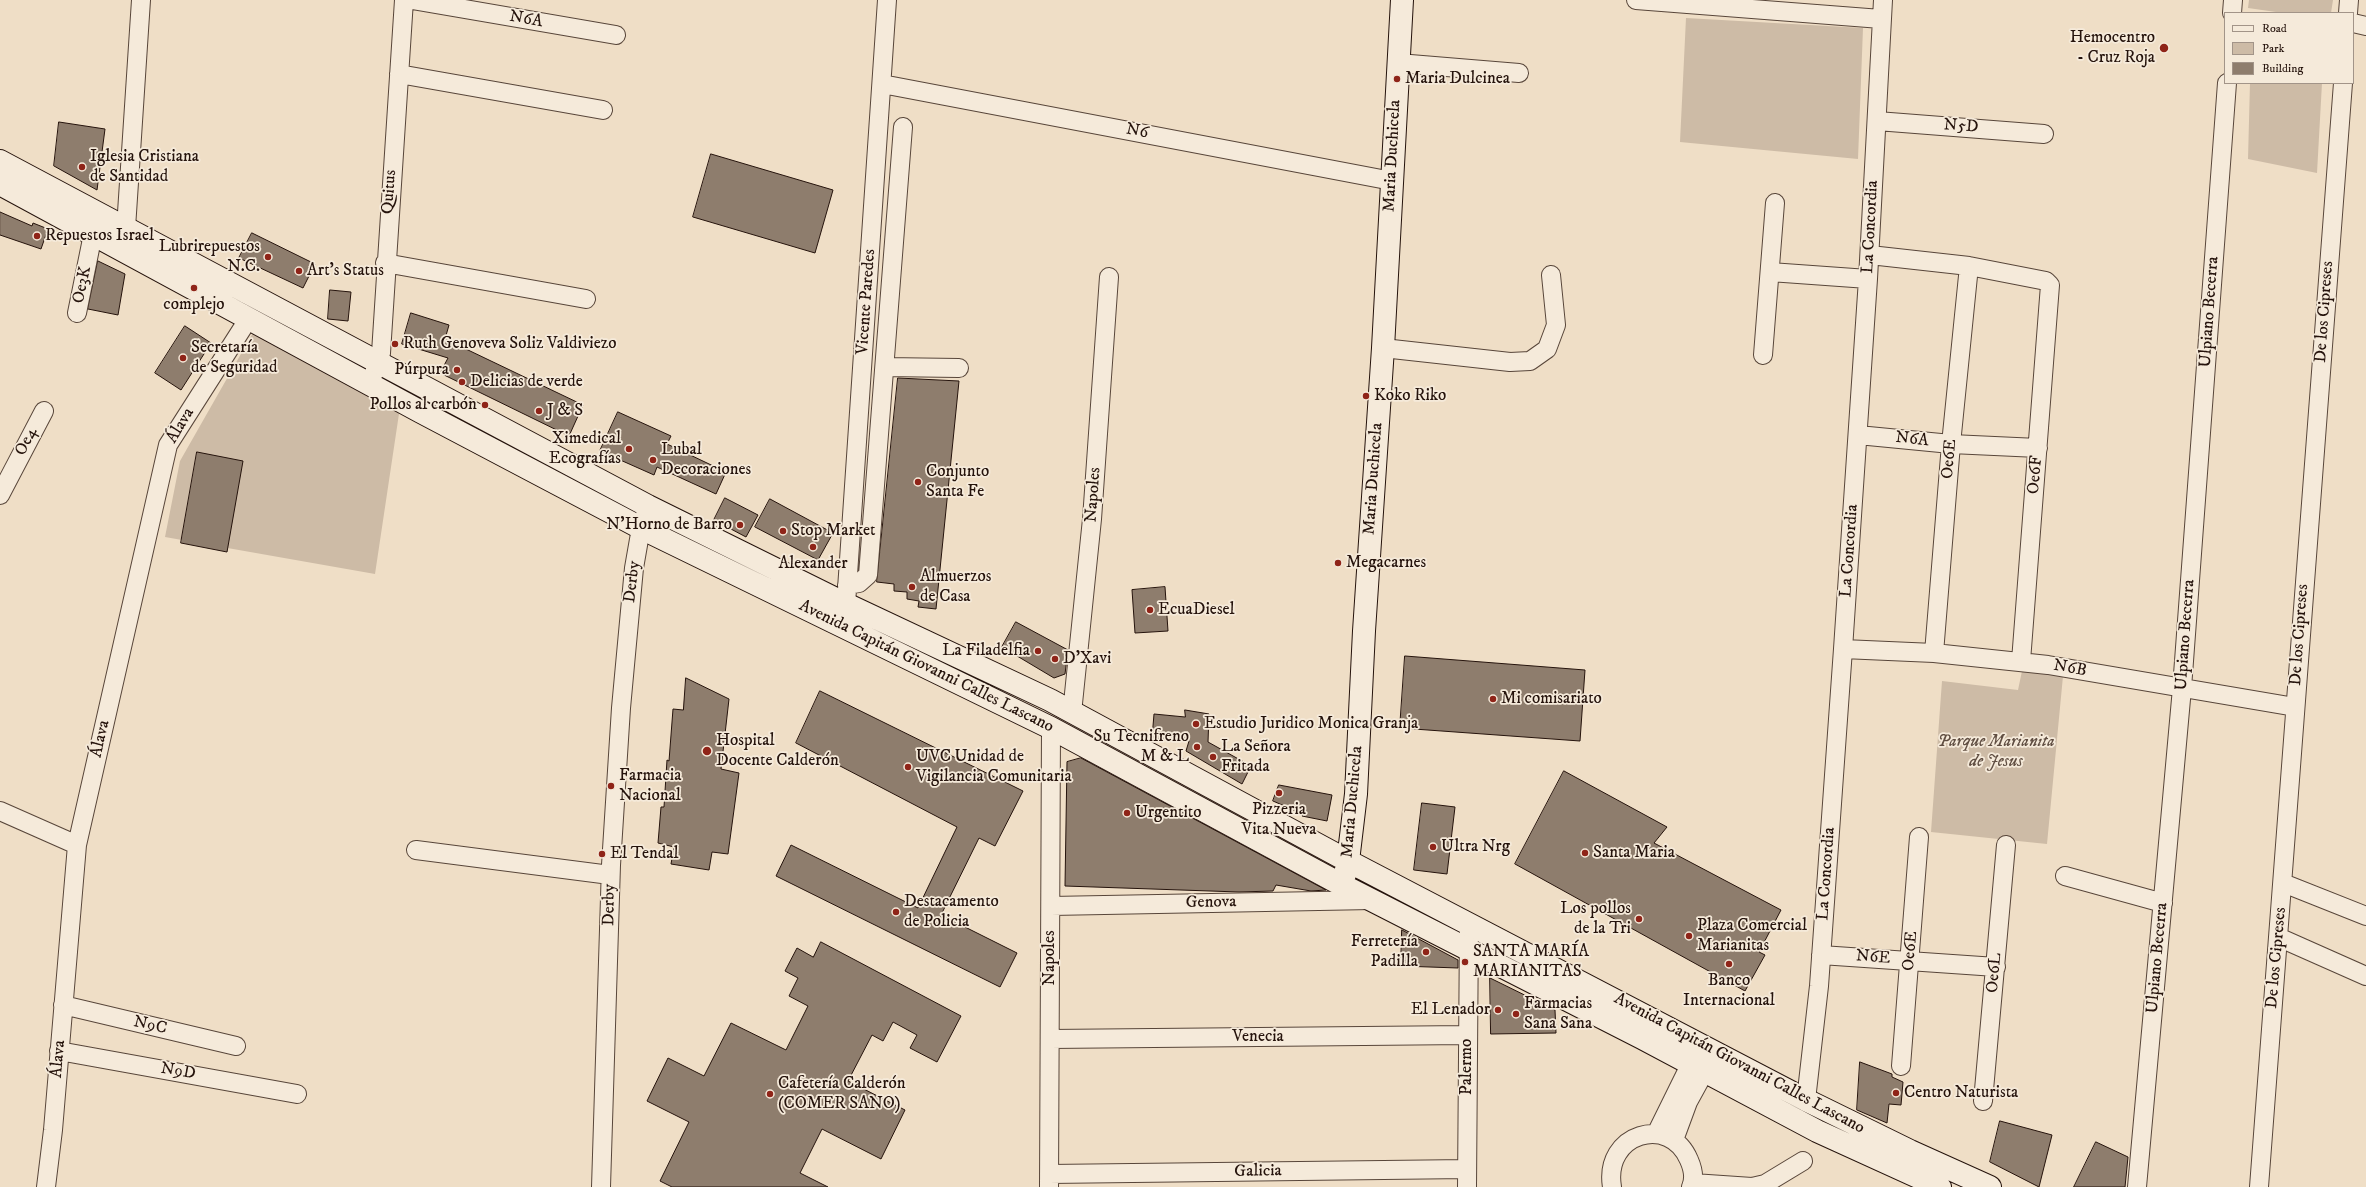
<!DOCTYPE html>
<meta charset="utf-8">
<style>
body{margin:0}
#map{position:relative;width:2366px;height:1187px;overflow:hidden;background:#efdec6;font-family:"IM FELL DW Pica",serif}
canvas{display:block}
.legend{position:absolute;left:2224px;top:12px;width:130px;height:72px;box-sizing:border-box;background:#f5eada;border:1px solid #a29488;margin:0;padding:5px 7px;list-style:none;font-size:12px;color:#25130c}
.legend li{display:flex;align-items:center;gap:8px;height:20px}
.legend b{width:20px;border:1px solid #a29488}
</style>
<div id="map">
<canvas width="2366" height="1187"></canvas>
<ul class="legend">
<li><b style="height:5px;background:#f5eada"></b>Road</li>
<li><b style="height:11px;background:#cdbba6"></b>Park</li>
<li><b style="height:11px;background:#8e7d6d"></b>Building</li>
</ul>
</div>
<script>
const context = document.querySelector('canvas').getContext('2d');
context.lineJoin = 'round';
function fillPath(path, color) { context.fillStyle = color; context.fill(path, 'evenodd'); }
function stroke(path, color, width, dash) { context.strokeStyle = color; context.lineWidth = width; context.lineCap = dash ? 'butt' : 'round'; context.setLineDash(dash || []); context.stroke(path); }
function write(font, color, halo, rows, align = 'center') {
  context.font = font + ' "IM FELL DW Pica",serif'; context.lineWidth = 3.5; context.setLineDash([]); context.textBaseline = 'middle'; context.strokeStyle = halo; context.fillStyle = color; for (const [text, x, y, turn = 0] of rows) {
    context.save(); context.translate(x, y); context.rotate((+turn || 0) * Math.PI / 180); context.textAlign = isNaN(turn) ? turn : align; if (halo) context.strokeText(text, 0, 0); context.fillText(text, 0, 0); context.restore();
  }
}
fillPath(new Path2D(`
 M 2249,0 L 2333,0 L 2331,13 L 2283,13 L 2248,8 Z
 M 1686,18 L 1863,28 L 1858,159 L 1680,142 Z
 M 2250,83 L 2322,83 L 2317,173 L 2248,159 Z
 M 254,331 L 400,407 L 375,574 L 165,537 L 180,461 Z
 M 2022,671 L 2063,676 L 2047,844 L 1931,832 L 1942,681 L 2018,690 Z`), '#cdbba6');
const building = new Path2D(`
 M 59,122 L 105,129 L 97,190 L 54,166 Z
 M 711,154 L 833,190 L 815,253 L 693,217 Z
 M 0,212 L 32,226 L 33,223 L 48,229 L 41,249 L 0,235 Z
 M 252,233 L 315,264 L 303,288 L 239,258 Z
 M 98,261 L 125,274 L 118,315 L 88,309 Z
 M 330,290 L 351,292 L 348,321 L 328,319 Z
 M 411,313 L 449,325 L 445,339 L 583,405 L 569,436 L 440,373 L 448,358 L 402,344 Z
 M 185,326 L 211,343 L 181,390 L 155,373 Z
 M 898,378 L 959,381 L 936,609 L 918,607 L 919,601 L 907,599 L 907,592 L 894,591 L 894,584 L 877,582 Z
 M 618,412 L 671,436 L 667,444 L 726,472 L 716,494 L 657,467 L 654,475 L 600,451 Z
 M 197,452 L 243,461 L 227,552 L 181,543 Z
 M 725,498 L 758,515 L 746,537 L 714,520 Z
 M 770,499 L 833,533 L 818,560 L 755,527 Z
 M 1165,587 L 1168,631 L 1135,633 L 1132,590 Z
 M 1016,622 L 1068,650 L 1065,674 L 1054,678 L 1002,647 Z
 M 1405,656 L 1585,670 L 1580,741 L 1400,728 Z
 M 686,678 L 729,699 L 721,769 L 739,773 L 728,854 L 712,852 L 709,870 L 671,864 L 674,847 L 658,843 L 661,807 L 664,807 L 667,760 L 669,761 L 673,709 L 683,710 Z
 M 820,691 L 1023,791 L 995,846 L 979,838 L 941,915 L 1017,953 L 1000,987 L 776,876 L 791,845 L 918,908 L 957,827 L 796,743 Z
 M 1185,710 L 1209,714 L 1208,742 L 1251,766 L 1242,784 L 1186,751 L 1189,741 L 1152,738 L 1154,714 L 1185,717 Z
 M 1081,758 L 1326,890 L 1311,891 L 1276,885 L 1273,891 L 1239,892 L 1065,886 L 1067,762 Z
 M 1564,771 L 1667,827 L 1654,843 L 1781,910 L 1759,952 L 1765,955 L 1745,991 L 1515,864 Z
 M 1279,785 L 1332,795 L 1327,821 L 1302,816 L 1303,814 L 1273,801 Z
 M 1422,803 L 1455,807 L 1447,874 L 1414,870 Z
 M 1402,930 L 1458,960 L 1458,968 L 1401,966 Z
 M 821,942 L 961,1016 L 937,1062 L 910,1048 L 917,1035 L 893,1022 L 883,1041 L 872,1035 L 848,1081 L 905,1110 L 881,1159 L 822,1129 L 800,1173 L 828,1187 L 672,1187 L 660,1181 L 689,1122 L 647,1101 L 668,1058 L 704,1076 L 731,1023 L 786,1050 L 808,1006 L 789,996 L 798,978 L 785,971 L 797,948 L 813,957 Z
 M 1490,978 L 1555,1010 L 1556,1033 L 1491,1034 Z
 M 1860,1062 L 1892,1074 L 1892,1077 L 1903,1082 L 1901,1105 L 1889,1104 L 1887,1123 L 1857,1110 Z
 M 2000,1121 L 2052,1135 L 2039,1187 L 1990,1162 Z
 M 2096,1142 L 2128,1157 L 2125,1187 L 2074,1187 Z`);
fillPath(building, '#8e7d6d');
stroke(building, '#25130c', 1);
const street = new Path2D(`
 M 412,0 L 616,35
 M 1636,0 L 1881,19
 M 2232,13 L 2233,0
 M 2348,13 L 2349,0
 M 2353,23 L 2366,26
 M 1398,63 L 1519,73
 M 399,74 L 603,110
 M 882,84 L 1392,181
 M 1877,121 L 2044,134
 M 126,228 L 141,0
 M 1870,255 L 1969,266 L 2046,281 L 2050,285 L 2021,661
 M 385,263 L 586,299
 M 1770,272 L 1868,279
 M 77,313 L 93,234
 M 1383,348 L 1510,362 L 1530,361 L 1547,349 L 1556,325 L 1551,275
 M 1763,355 L 1775,203
 M 885,367 L 959,368
 M 374,373 L 381,353 L 404,0
 M 1858,435 L 1951,444 L 2038,448
 M 0,495 L 44,411
 M 847,585 L 859,583 L 868,575 L 903,127
 M 846,604 L 887,0
 M 1843,649 L 1934,653 L 2048,665 L 2295,707
 M 1934,653 L 1951,444 L 1969,266
 M 1072,713 L 1092,519 L 1109,277
 M 0,811 L 77,845
 M 416,850 L 610,875
 M 2065,876 L 2163,903
 M 2283,883 L 2366,916
 M 1051,906 L 1372,900
 M 2278,937 L 2366,976
 M 1821,955 L 1996,967
 M 63,1005 L 236,1046
 M 1050,1039 L 1467,1035
 M 59,1051 L 297,1094
 M 1901,1066 L 1919,837
 M 1806,1100 L 1819,986 L 1843,649 L 1868,279 L 1883,0
 M 1983,1101 L 2006,845
 M 1656,1134 L 1691,1063
 M 1674,1140 L 1688,1102 L 1705,1071
 M 1049,1174 L 1467,1169
 M 1693,1183 L 1752,1187 L 1765,1184 L 1803,1161
 M 46,1187 L 53,1130 L 77,845 L 168,445 L 249,318
 M 601,1187 L 611,865 L 621,708 L 634,568 L 641,528 L 648,506
 M 1049,1187 L 1051,728
 M 1467,1187 L 1469,923
 M 1612,1187 C 1603,1133 1670,1114 1689,1160 C 1693,1169 1695,1178 1691,1187
 M 2137,1187 L 2182,688 L 2227,83
 M 2259,1187 L 2343,83`);
const secondary = new Path2D(`
 M 0,161 L 648,506 L 846,604 L 1050,700 L 1348,861 L 1806,1100 L 1910,1151 L 1990,1187
 M 0,184 L 421,412 L 641,528 L 1051,728 L 1342,885 L 1642,1038 L 1817,1131 L 1940,1187
 M 1345,874 L 1348,861 L 1356,794 L 1364,631 L 1383,348 L 1402,0`);
stroke(street, '#58463a', 20);
stroke(secondary, '#25130c', 24);
stroke(street, '#f5eada', 18);
stroke(secondary, '#f5eada', 22);
for (const [x, y, r, color] of [
 [2164,48,5,"#8f2418"],
 [1397,79,4,"#8f2418"],
 [82,167,4,"#8f2418"],
 [37,236,4,"#8f2418"],
 [268,257,4,"#8f2418"],
 [299,271,4,"#8f2418"],
 [194,288,4,"#8f2418"],
 [395,344,4,"#8f2418"],
 [183,358,4,"#8f2418"],
 [457,370,4,"#8f2418"],
 [462,382,4,"#8f2418"],
 [1366,396,4,"#8f2418"],
 [485,405,4,"#8f2418"],
 [539,411,4,"#8f2418"],
 [629,449,4,"#8f2418"],
 [653,460,4,"#8f2418"],
 [918,482,4,"#8f2418"],
 [740,525,4,"#8f2418"],
 [783,531,4,"#8f2418"],
 [813,547,4,"#8f2418"],
 [1338,563,4,"#8f2418"],
 [912,587,4,"#8f2418"],
 [1150,610,4,"#8f2418"],
 [1038,651,4,"#8f2418"],
 [1055,659,4,"#8f2418"],
 [1493,699,4,"#8f2418"],
 [1196,724,4,"#8f2418"],
 [1197,747,4,"#8f2418"],
 [707,751,5,"#8f2418"],
 [1213,757,4,"#8f2418"],
 [908,767,4,"#8f2418"],
 [611,786,4,"#8f2418"],
 [1279,793,4,"#8f2418"],
 [1127,813,4,"#8f2418"],
 [1433,847,4,"#8f2418"],
 [1585,853,4,"#8f2418"],
 [602,854,4,"#8f2418"],
 [896,912,4,"#8f2418"],
 [1639,919,4,"#8f2418"],
 [1689,936,4,"#8f2418"],
 [1426,952,4,"#8f2418"],
 [1465,962,4,"#8f2418"],
 [1729,964,4,"#8f2418"],
 [1498,1010,4,"#8f2418"],
 [1516,1014,4,"#8f2418"],
 [1896,1093,4,"#8f2418"],
 [770,1094,4,"#8f2418"]
]) { const dot = new Path2D(); dot.arc(x, y, r, 0, 2 * Math.PI); context.fillStyle = color; context.fill(dot); stroke(dot, '#f5eada', 1.5); }
write('17px', '#25130c', '#f5eada', [
 ["N6A",526,20,10],
 ["N5D",1961,127,4],
 ["N6",1137,132,11],
 ["Maria Duchicela",1393,156,-87],
 ["Quitus",390,192,-86],
 ["La Concordia",1871,227,-87],
 ["Oe3K",83,285,-78],
 ["Vicente Paredes",867,302,-86],
 ["Ulpiano Becerra",2210,312,-86],
 ["De los Cipreses",2325,312,-86],
 ["Álava",181,426,-59],
 ["N6A",1912,440,6],
 ["Oe4",27,442,-63],
 ["Oe6E",1950,459,-85],
 ["Oe6F",2036,475,-85],
 ["Maria Duchicela",1374,479,-86],
 ["Napoles",1094,495,-86],
 ["La Concordia",1850,551,-86],
 ["Derby",633,582,-83],
 ["Ulpiano Becerra",2186,635,-86],
 ["De los Cipreses",2300,635,-86],
 ["Avenida Capitán Giovanni Calles Lascano",926,667,26],
 ["N6B",2070,669,10],
 ["Álava",101,739,-77],
 ["Maria Duchicela",1353,802,-85],
 ["La Concordia",1827,874,-86],
 ["Genova",1211,903,-1],
 ["Derby",610,905,-89],
 ["Oe6E",1911,951,-85],
 ["Napoles",1050,958,-90],
 ["N6E",1873,958,4],
 ["Ulpiano Becerra",2158,958,-85],
 ["De los Cipreses",2277,958,-85],
 ["Oe6L",1995,973,-85],
 ["N9C",150,1026,13],
 ["Venecia",1258,1037],
 ["Álava",59,1059,-85],
 ["Avenida Capitán Giovanni Calles Lascano",1739,1064,28],
 ["Palermo",1467,1067,-90],
 ["N9D",178,1072,10],
 ["Galicia",1258,1172,-1]
]);
write('17px', '#25130c', '#f5eada', [
 ["Hemocentro",2155,38,"right"],
 ["- Cruz Roja",2155,58,"right"],
 ["Maria Dulcinea",1405,79],
 ["Iglesia Cristiana",90,157],
 ["de Santidad",90,177],
 ["Repuestos Israel",45,236],
 ["Lubrirepuestos",260,247,"right"],
 ["N.C.",260,267,"right"],
 ["Art's Status",307,271],
 ["complejo",194,305,"center"],
 ["Ruth Genoveva Soliz Valdiviezo",403,344],
 ["Secretaría",191,348],
 ["de Seguridad",191,368],
 ["Púrpura",449,370,"right"],
 ["Delicias de verde",470,382],
 ["Koko Riko",1374,396],
 ["Pollos al carbón",477,405,"right"],
 ["J & S",547,411],
 ["Ximedical",621,439,"right"],
 ["Ecografías",621,459,"right"],
 ["Lubal",661,450],
 ["Decoraciones",661,470],
 ["Conjunto",926,472],
 ["Santa Fe",926,492],
 ["N'Horno de Barro",732,525,"right"],
 ["Stop Market",791,531],
 ["Megacarnes",1346,563],
 ["Alexander",813,564,"center"],
 ["Almuerzos",920,577],
 ["de Casa",920,597],
 ["EcuaDiesel",1158,610],
 ["La Filadelfia",1030,651,"right"],
 ["D'Xavi",1063,659],
 ["Mi comisariato",1501,699],
 ["Estudio Juridico Monica Granja",1204,724],
 ["Su Tecnifreno",1189,737,"right"],
 ["M & L",1189,757,"right"],
 ["Hospital",716,741],
 ["Docente Calderón",716,761],
 ["La Señora",1221,747],
 ["Fritada",1221,767],
 ["UVC Unidad de",916,757],
 ["Vigilancia Comunitaria",916,777],
 ["Farmacia",619,776],
 ["Nacional",619,796],
 ["Pizzeria",1279,810,"center"],
 ["Vita Nueva",1279,830,"center"],
 ["Urgentito",1135,813],
 ["Ultra Nrg",1441,847],
 ["Santa Maria",1593,853],
 ["El Tendal",610,854],
 ["Destacamento",904,902],
 ["de Policia",904,922],
 ["Los pollos",1631,909,"right"],
 ["de la Tri",1631,929,"right"],
 ["Plaza Comercial",1697,926],
 ["Marianitas",1697,946],
 ["Ferretería",1418,942,"right"],
 ["Padilla",1418,962,"right"],
 ["SANTA MARÍA",1473,952],
 ["MARIANITAS",1473,972],
 ["Banco",1729,981,"center"],
 ["Internacional",1729,1001,"center"],
 ["Farmacias",1524,1004],
 ["Sana Sana",1524,1024],
 ["El Lenador",1490,1010,"right"],
 ["Cafetería Calderón",778,1084],
 ["(COMER SANO)",778,1104],
 ["Centro Naturista",1904,1093]
], 'left');
write('italic 17px', '#604e42', '#f5eada', [
 ["Parque Marianita",1996,742],
 ["de Jesus",1996,762]
]);
</script>
